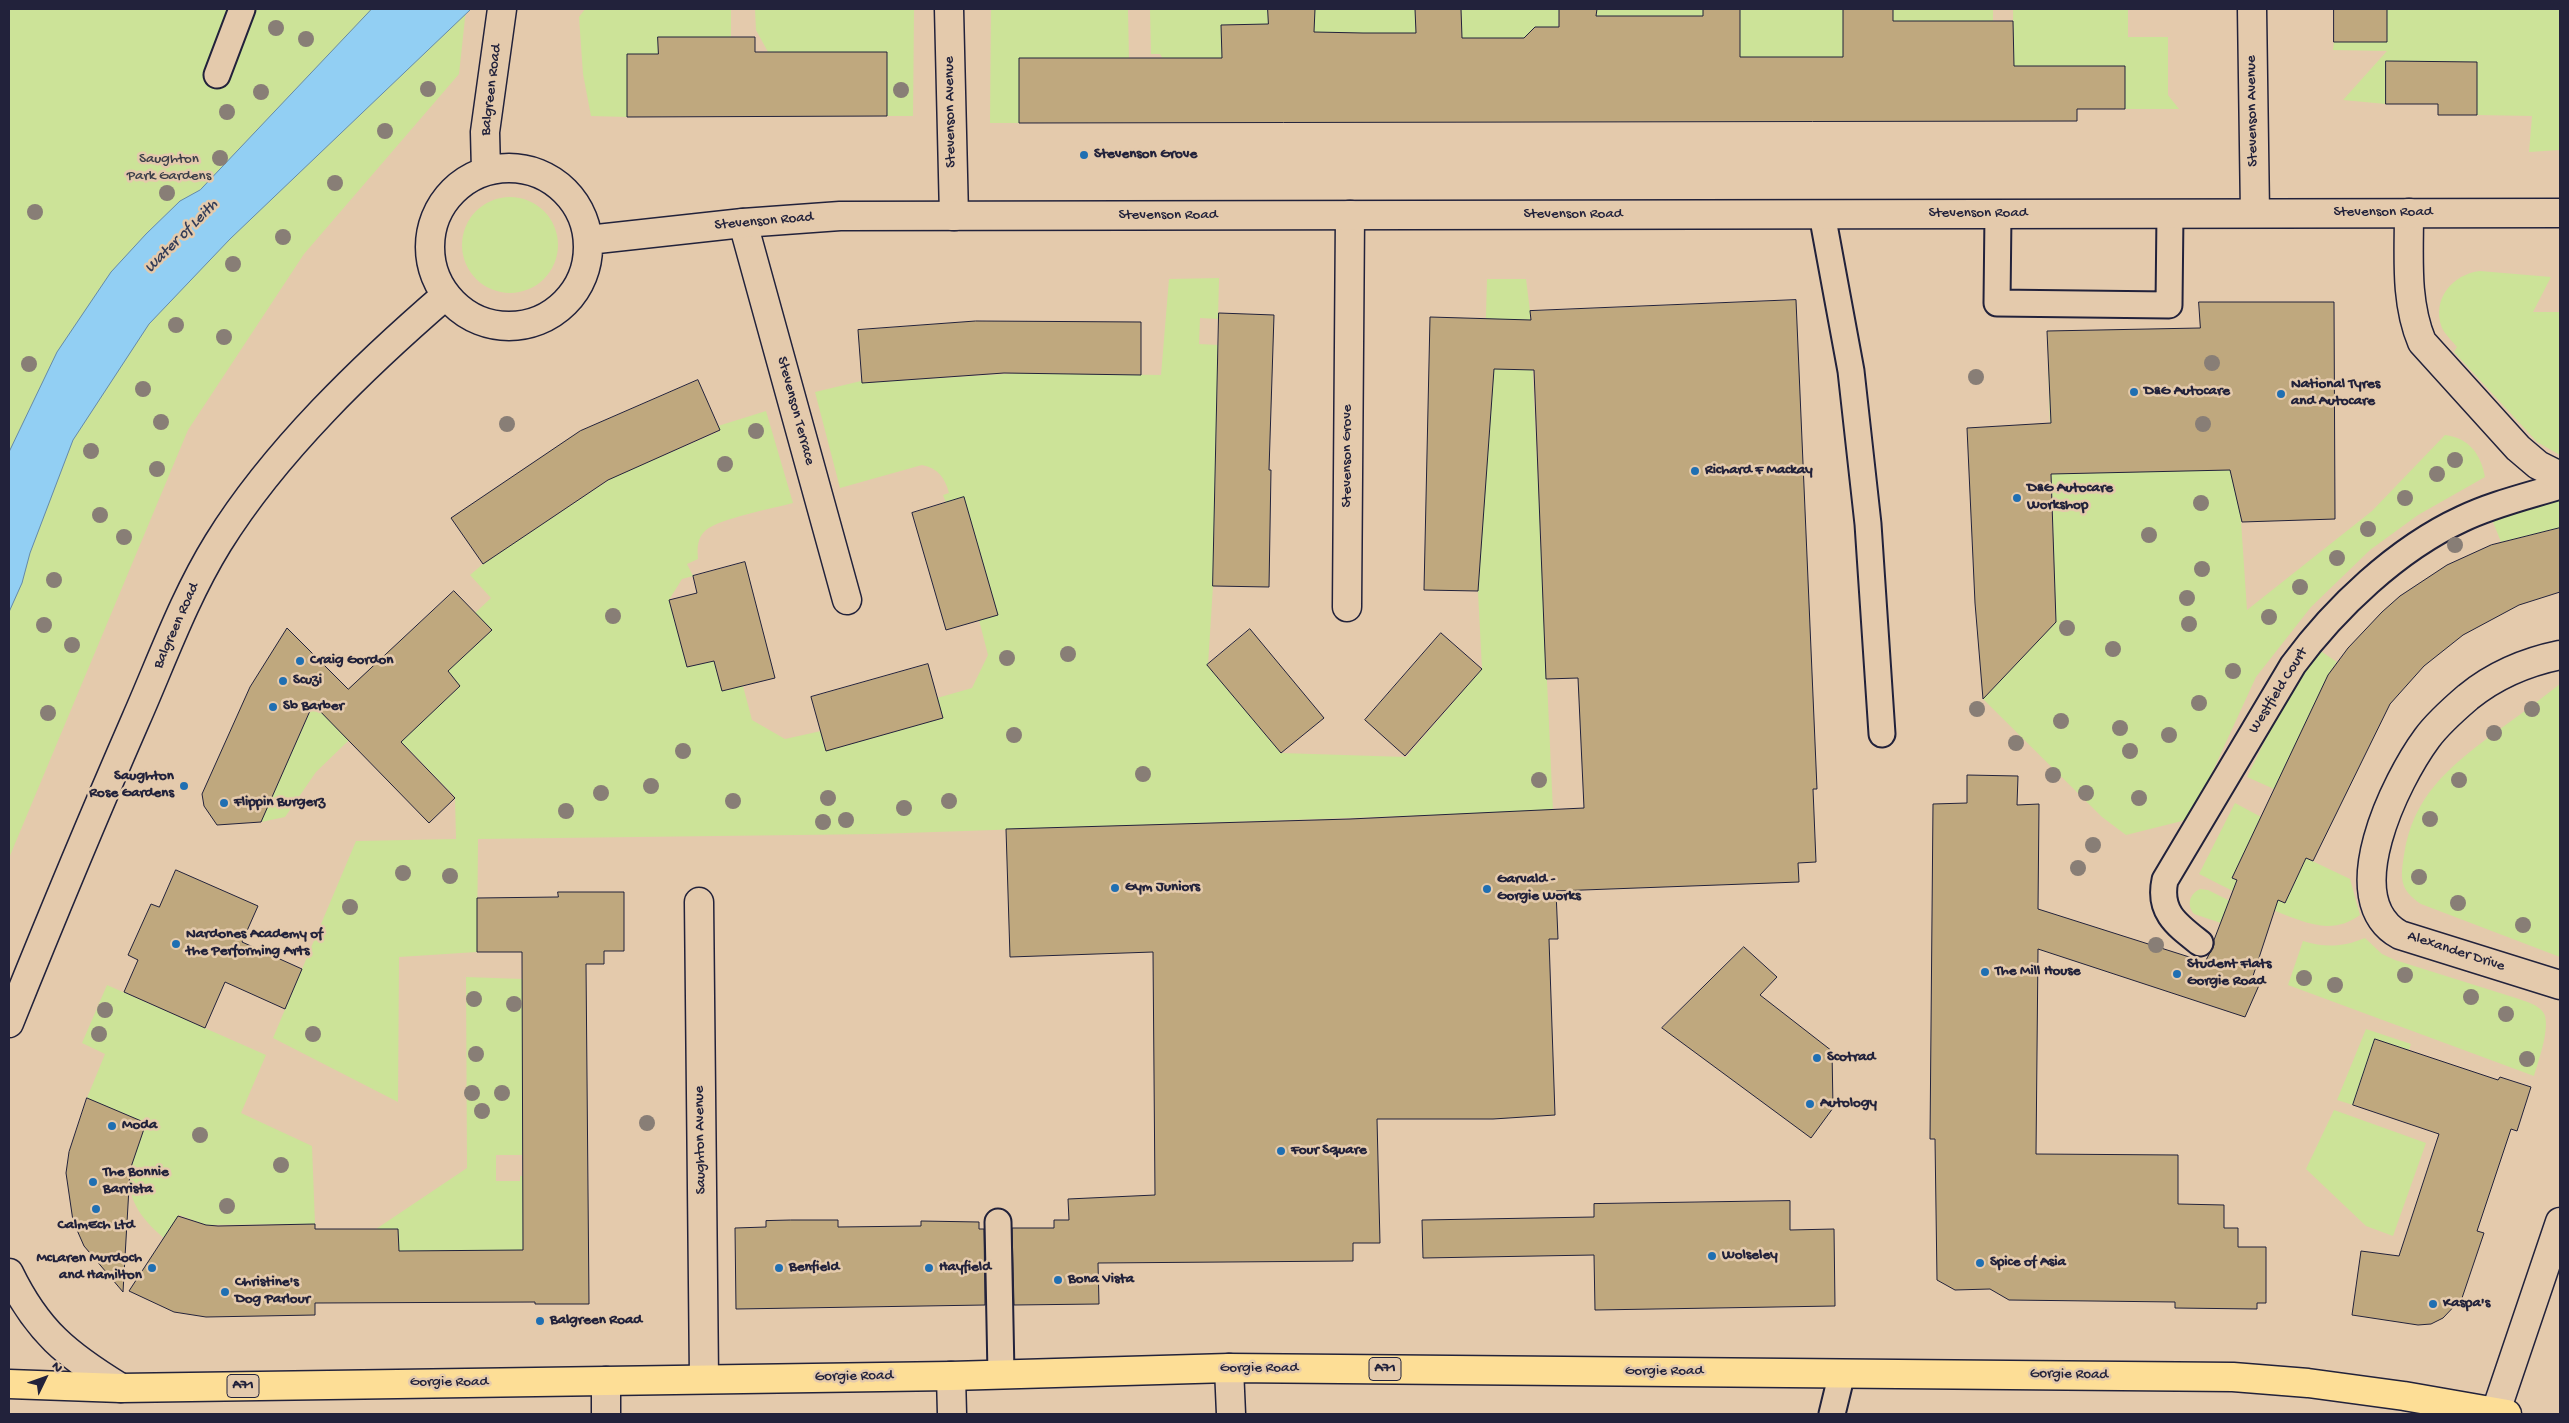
<!DOCTYPE html>
<style>
body{margin:0}
#map{position:relative;width:2569px;height:1423px;overflow:hidden;background:#e4caac;font-family:"Gochi Hand",sans-serif}
canvas{display:block}
.frame{position:absolute;inset:0;border:10px solid #22223b;pointer-events:none}
.north{position:absolute;left:20px;top:1353px;width:50px;height:50px;-webkit-text-stroke:4px #e4caac;paint-order:stroke;rotate:48deg;font-size:14px;font-weight:700;line-height:20px;text-align:center;color:#22223b}
.north::after{content:'';display:block;margin:auto;width:18px;height:22px;background:#22223b;clip-path:polygon(50% 0,100% 100%,50% 72%,0 100%)}
</style>
<div id="map">
<canvas width="2569" height="1423"></canvas>
<div class="frame"></div>
<div class="north">N</div>
</div>
<script>
const context = document.querySelector('canvas').getContext('2d');
context.lineJoin = 'round';
function fillPath(path, color) { context.fillStyle = color; context.fill(path, 'evenodd'); }
function stroke(path, color, width, dash) { context.strokeStyle = color; context.lineWidth = width; context.lineCap = dash ? 'butt' : 'round'; context.setLineDash(dash || []); context.stroke(path); }
function write(font, color, halo, rows, align = 'center') {
  context.font = font + ' "Gochi Hand",sans-serif'; context.lineWidth = 5; context.setLineDash([]); context.textBaseline = 'middle'; context.strokeStyle = halo; context.fillStyle = color; for (const [text, x, y, turn = 0] of rows) {
    context.save(); context.translate(x, y); context.rotate((+turn || 0) * Math.PI / 180); context.textAlign = isNaN(turn) ? turn : align; if (halo) context.strokeText(text, 0, 0); context.fillText(text, 0, 0); context.restore();
  }
}
fillPath(new Path2D(`
 M 9,9 L 466,9 L 459,74 L 304,254 L 188,430 L 9,858 Z
 M 585,9 L 731,9 L 731,54 L 699,37 L 658,37 L 658,54 L 627,117 L 591,116 L 583,74 L 579,17 Z
 M 755,9 L 914,9 L 913,116 L 887,116 L 887,52 L 768,52 L 756,30 Z
 M 991,9 L 1128,9 L 1129,59 L 1019,58 L 1019,123 L 990,123 Z
 M 1150,9 L 1268,9 L 1268,32 L 1261,31 L 1252,24 L 1221,25 L 1222,58 L 1163,59 L 1160,54 L 1151,54 Z
 M 1315,9 L 1415,9 L 1416,33 L 1314,33 Z
 M 1461,9 L 1559,9 L 1558,32 L 1553,27 L 1535,27 L 1524,38 L 1463,57 Z
 M 1597,9 L 1703,9 L 1703,57 L 1649,57 L 1648,16 L 1609,16 L 1595,58 Z
 M 1740,9 L 1843,9 L 1843,30 L 1854,57 L 1740,57 Z
 M 1893,9 L 1993,9 L 1993,56 L 1978,21 L 1936,21 L 1893,29 Z
 M 2013,9 L 2128,9 L 2128,37 L 2168,37 L 2168,95 L 2179,109 L 2125,109 L 2125,66 L 2035,66 L 2014,121 Z
 M 2387,9 L 2560,9 L 2560,150 L 2529,152 L 2532,116 L 2477,115 L 2477,62 L 2386,61 L 2386,104 L 2343,100 L 2387,51 L 2333,50 L 2334,42 L 2387,41 Z
 M462 245a48 48 0 1 1 96 0a48 48 0 1 1-96 0Z
 M 2480,271 L 2551,277 L 2533,312 L 2560,312 L 2560,455 L 2537,442 L 2454,352 L 2457,347 C 2452,341 2445,334 2442,328 C 2431,299 2453,274 2480,271 Z
 M 1219,278 L 1218,319 L 1200,318 L 1199,344 L 1218,345 L 1213,586 L 1208,665 L 1281,753 L 1406,757 L 1482,669 L 1478,592 L 1487,279 L 1526,279 L 1530,311 L 1553,811 L 876,834 L 478,839 L 477,952 L 399,957 L 398,1102 L 273,1038 L 356,841 L 456,839 L 455,797 L 388,728 L 444,701 L 460,686 L 448,671 L 492,630 L 475,613 L 491,598 L 470,575 L 483,564 L 612,478 L 720,431 L 718,426 L 766,411 L 793,503 C 774,508 719,519 706,530 C 697,538 697,548 698,559 L 687,564 L 693,576 L 682,579 L 669,600 L 687,667 L 714,661 L 722,691 L 743,686 L 752,720 L 785,739 L 821,731 L 826,751 L 943,718 L 937,698 L 972,688 L 988,655 L 979,620 L 998,615 L 964,498 L 946,503 L 943,495 L 949,493 C 945,478 938,468 922,465 L 840,488 L 815,392 L 861,381 L 862,383 L 1020,373 L 1161,375 L 1169,279 Z
 M 2228,328 L 2247,610 L 2372,511 L 2445,435 C 2469,438 2481,454 2485,477 L 2418,515 L 2370,550 L 2311,607 L 2256,677 L 2198,803 L 2186,820 L 2126,835 L 2102,817 L 1983,699 L 2056,622 L 2048,361 Z
 M 2560,500 L 2560,528 L 2501,542 L 2491,517 L 2535,503 Z
 M 2316,648 L 2337,662 L 2328,675 L 2274,789 L 2247,777 L 2297,676 Z
 M 333,674 L 375,715 L 316,772 L 285,817 L 261,822 L 308,716 Z
 M 2560,684 L 2560,957 L 2421,904 C 2400,890 2400,879 2404,855 C 2413,796 2448,768 2493,734 C 2516,718 2538,701 2560,684 Z
 M 2235,803 L 2261,817 L 2232,878 L 2285,903 L 2306,858 L 2350,879 L 2360,915 C 2350,922 2340,926 2328,926 C 2299,927 2228,888 2199,874 Z
 M 2200,889 L 2208,890 L 2264,918 L 2257,935 L 2194,914 C 2186,904 2190,894 2200,889 Z
 M 2365,938 L 2382,954 L 2395,960 L 2519,999 C 2527,1002 2538,1005 2543,1012 C 2552,1024 2538,1062 2534,1076 L 2288,985 L 2303,941 C 2326,948 2343,947 2365,938 Z
 M 466,977 L 522,979 L 524,1155 L 496,1155 L 496,1181 L 520,1181 L 520,1176 L 523,1176 L 523,1257 L 399,1251 L 398,1229 L 376,1229 L 467,1168 Z
 M 107,985 L 266,1055 L 241,1113 L 312,1146 L 315,1224 L 206,1225 L 179,1215 L 164,1238 C 117,1198 127,1175 146,1123 L 87,1098 L 105,1054 L 82,1043 Z
 M 2366,1029 L 2411,1044 L 2409,1050 L 2375,1039 L 2353,1105 L 2337,1100 Z
 M 2334,1110 L 2426,1143 L 2393,1236 L 2366,1226 L 2306,1169 Z`), '#cce398');
const water = new Path2D(`
 M 372,9 L 471,9 L 230,239 L 149,324 L 73,440 L 30,553 L 22,583 L 9,612 L 9,452 L 57,352 L 111,272 L 146,234 L 180,201 L 200,190 Z`);
fillPath(water, '#92cff3');
stroke(water, '#658aa9', 1);
const building = new Path2D(`
 M 1268,9 L 1315,9 L 1314,32 L 1363,33 L 1416,33 L 1415,9 L 1461,9 L 1462,38 L 1524,38 L 1535,27 L 1559,27 L 1559,9 L 1597,9 L 1596,16 L 1703,16 L 1703,9 L 1740,9 L 1740,57 L 1843,57 L 1843,9 L 1893,9 L 1893,21 L 2013,21 L 2014,66 L 2125,66 L 2125,109 L 2077,109 L 2077,121 L 1019,123 L 1019,58 L 1222,58 L 1221,25 L 1268,24 Z
 M 2334,9 L 2387,9 L 2387,42 L 2334,42 Z
 M 658,37 L 755,37 L 755,52 L 887,52 L 887,116 L 627,117 L 627,54 L 658,54 Z
 M 2386,61 L 2477,62 L 2477,115 L 2438,115 L 2438,104 L 2386,104 Z
 M 1796,300 L 1817,789 L 1813,789 L 1816,862 L 1798,863 L 1799,882 L 1556,891 L 1558,939 L 1549,939 L 1555,1115 L 1493,1119 L 1377,1119 L 1380,1243 L 1353,1243 L 1353,1261 L 1098,1263 L 1099,1304 L 1014,1305 L 1012,1228 L 1054,1228 L 1054,1220 L 1069,1220 L 1068,1199 L 1155,1195 L 1153,952 L 1010,957 L 1006,829 L 1350,819 L 1584,808 L 1578,678 L 1546,679 L 1534,370 L 1494,369 L 1478,591 L 1424,590 L 1430,317 L 1531,320 L 1530,311 Z
 M 2199,302 L 2334,302 L 2335,519 L 2242,522 L 2230,470 L 2051,474 L 2056,622 L 1983,699 L 1975,603 L 1967,428 L 2051,423 L 2047,331 L 2200,328 Z
 M 1219,313 L 1274,315 L 1269,470 L 1271,470 L 1269,587 L 1213,586 Z
 M 976,321 L 1141,322 L 1141,375 L 1004,373 L 862,383 L 858,330 Z
 M 698,380 L 720,430 L 608,480 L 483,564 L 451,518 L 580,431 Z
 M 964,497 L 998,615 L 946,630 L 912,513 Z
 M 2560,528 L 2560,592 L 2519,605 L 2463,635 L 2424,666 L 2390,704 L 2313,861 L 2306,858 L 2285,903 L 2278,900 L 2252,979 L 2260,983 L 2245,1017 L 2038,949 L 2036,1154 L 2178,1155 L 2178,1204 L 2224,1205 L 2224,1228 L 2238,1228 L 2238,1247 L 2266,1247 L 2266,1303 L 2257,1303 L 2257,1309 L 2175,1308 L 2175,1302 L 2009,1300 L 1990,1289 L 1955,1290 L 1937,1280 L 1935,1139 L 1930,1139 L 1933,804 L 1967,803 L 1967,775 L 2018,776 L 2017,805 L 2039,804 L 2038,909 L 2205,962 L 2214,945 L 2214,940 L 2237,880 L 2232,878 L 2328,675 L 2348,648 L 2382,612 L 2400,596 L 2447,565 L 2491,545 Z
 M 745,562 L 775,678 L 722,691 L 714,661 L 687,667 L 669,600 L 697,593 L 693,576 Z
 M 454,591 L 492,630 L 448,671 L 460,686 L 401,742 L 455,798 L 429,823 L 313,704 L 261,822 L 217,825 L 204,806 L 202,794 L 250,687 L 287,628 L 348,689 Z
 M 1250,629 L 1324,718 L 1281,753 L 1207,665 Z
 M 1441,633 L 1482,669 L 1405,756 L 1365,720 Z
 M 928,664 L 943,718 L 826,751 L 811,697 Z
 M 176,870 L 258,906 L 242,942 L 302,969 L 285,1009 L 225,982 L 205,1028 L 124,992 L 138,960 L 128,955 L 151,904 L 159,907 Z
 M 558,892 L 624,892 L 624,951 L 604,951 L 604,964 L 586,964 L 589,1304 L 535,1304 L 535,1302 L 315,1303 L 315,1315 L 206,1317 L 174,1312 L 129,1291 L 178,1216 L 206,1225 L 218,1226 L 315,1224 L 315,1229 L 398,1229 L 399,1251 L 523,1250 L 522,952 L 477,952 L 477,898 L 558,897 Z
 M 1744,947 L 1777,977 L 1760,995 L 1832,1051 L 1833,1108 L 1811,1138 L 1662,1028 Z
 M 2375,1039 L 2498,1080 L 2500,1077 L 2531,1087 L 2517,1131 L 2511,1129 L 2477,1231 L 2484,1233 L 2462,1298 L 2443,1318 L 2431,1324 L 2418,1325 L 2352,1315 L 2361,1251 L 2399,1256 L 2439,1134 L 2353,1105 Z
 M 87,1098 L 146,1123 L 130,1170 L 123,1292 L 84,1246 L 73,1221 L 66,1173 L 69,1152 Z
 M 1790,1201 L 1790,1230 L 1834,1229 L 1835,1306 L 1595,1310 L 1594,1255 L 1423,1258 L 1422,1220 L 1594,1217 L 1594,1204 Z
 M 791,1220 L 838,1220 L 838,1227 L 921,1226 L 921,1221 L 979,1222 L 979,1229 L 984,1229 L 985,1305 L 736,1309 L 735,1228 L 766,1227 L 766,1221 Z`);
fillPath(building, '#bfa87e');
stroke(building, '#22223b', 1);
const service = new Path2D(`
 M 217,75 L 242,9
 M 1822,214 L 1851,371 L 1868,524 L 1882,734
 M 1998,214 L 1997,303 L 2169,305 L 2170,214
 M 2200,943 C 2177,925 2158,912 2165,880 L 2293,665 C 2335,608 2397,549 2462,519 C 2493,504 2528,496 2560,486
 M 998,1222 L 1001,1374
 M 1832,1414 L 1842,1373`);
const minor = new Path2D(`
 M 949,9 L 954,216
 M 2252,9 L 2255,213
 M 2409,213 C 2409,256 2405,302 2422,342 L 2518,448 L 2538,465 L 2560,476
 M 743,223 L 847,600
 M 1347,607 L 1350,215
 M 2560,655 C 2526,662 2495,675 2468,697 C 2454,709 2438,723 2427,738 C 2396,780 2336,900 2400,935 L 2560,985
 M 699,902 L 704,1378
 M 1229,1368 L 1231,1414
 M 951,1376 L 952,1414
 M 606,1381 L 606,1414
 M 2495,1414 L 2560,1222`);
const tertiary = new Path2D(`
 M430 247a79 79 0 1 1 158 0a79 79 0 1 1-158 0Z
 M 486,171 L 485,132 L 502,9
 M 588,240 L 743,223 L 840,216 L 2560,213
 M 9,1023 C 50,921 92,820 136,719 C 162,660 184,598 218,543 C 275,451 365,365 446,295
 M 9,1273 C 37,1331 67,1355 121,1388`);
const primary = new Path2D(`
 M 9,1384 L 121,1388 L 951,1376 L 1229,1368 L 2233,1377 L 2308,1383 L 2404,1396 L 2507,1414`);
stroke(service, '#22223b', 29);
stroke(minor, '#22223b', 31);
stroke(tertiary, '#22223b', 31);
stroke(primary, '#22223b', 31);
stroke(service, '#e4caac', 25);
stroke(minor, '#e4caac', 28);
stroke(tertiary, '#e4caac', 28);
stroke(primary, '#fdde96', 28);
context.fillStyle = '#887e76';
for (const [x, y] of [
 [276,28],
 [306,39],
 [428,89],
 [901,90],
 [261,92],
 [227,112],
 [385,131],
 [220,158],
 [335,183],
 [167,193],
 [35,212],
 [283,237],
 [233,264],
 [176,325],
 [224,337],
 [2212,363],
 [29,364],
 [1976,377],
 [143,389],
 [161,422],
 [507,424],
 [2203,424],
 [756,431],
 [91,451],
 [2455,460],
 [725,464],
 [157,469],
 [2437,474],
 [2405,498],
 [2201,503],
 [100,515],
 [2368,529],
 [2149,535],
 [124,537],
 [2455,545],
 [2337,558],
 [2202,569],
 [54,580],
 [2300,587],
 [2187,598],
 [613,616],
 [2269,617],
 [2189,624],
 [44,625],
 [2067,628],
 [72,645],
 [2113,649],
 [1068,654],
 [1007,658],
 [2233,671],
 [2199,703],
 [1977,709],
 [2532,709],
 [48,713],
 [2061,721],
 [2120,728],
 [2494,733],
 [1014,735],
 [2169,735],
 [2016,743],
 [683,751],
 [2130,751],
 [1143,774],
 [2053,775],
 [1539,780],
 [2459,780],
 [651,786],
 [601,793],
 [2086,793],
 [828,798],
 [2139,798],
 [733,801],
 [949,801],
 [904,808],
 [566,811],
 [2430,819],
 [846,820],
 [823,822],
 [2093,845],
 [2078,868],
 [403,873],
 [450,876],
 [2419,877],
 [2458,903],
 [350,907],
 [2523,925],
 [2156,945],
 [2405,975],
 [2304,978],
 [2335,985],
 [2471,997],
 [474,999],
 [514,1004],
 [105,1010],
 [2506,1014],
 [99,1034],
 [313,1034],
 [476,1054],
 [2527,1059],
 [472,1093],
 [502,1093],
 [482,1111],
 [647,1123],
 [200,1135],
 [281,1165],
 [227,1206]
]) { context.beginPath(); context.arc(x, y, 8, 0, 2 * Math.PI); context.fill(); }
for (const [x, y, r, color] of [
 [1084,155,5,"#1f6fb2"],
 [2134,392,5,"#1f6fb2"],
 [2281,394,5,"#1f6fb2"],
 [1695,471,5,"#1f6fb2"],
 [2017,498,5,"#1f6fb2"],
 [300,661,5,"#1f6fb2"],
 [283,681,5,"#1f6fb2"],
 [273,707,5,"#1f6fb2"],
 [184,786,5,"#1f6fb2"],
 [224,803,5,"#1f6fb2"],
 [1115,888,5,"#1f6fb2"],
 [1487,889,5,"#1f6fb2"],
 [176,944,5,"#1f6fb2"],
 [1985,972,5,"#1f6fb2"],
 [2177,974,5,"#1f6fb2"],
 [1817,1058,5,"#1f6fb2"],
 [1810,1104,5,"#1f6fb2"],
 [112,1126,5,"#1f6fb2"],
 [1281,1151,5,"#1f6fb2"],
 [93,1182,5,"#1f6fb2"],
 [96,1209,5,"#1f6fb2"],
 [1712,1256,5,"#1f6fb2"],
 [1980,1263,5,"#1f6fb2"],
 [152,1268,5,"#1f6fb2"],
 [779,1268,5,"#1f6fb2"],
 [929,1268,5,"#1f6fb2"],
 [1058,1280,5,"#1f6fb2"],
 [225,1292,5,"#1f6fb2"],
 [2433,1304,5,"#1f6fb2"],
 [540,1321,5,"#1f6fb2"]
]) { const dot = new Path2D(); dot.arc(x, y, r, 0, 2 * Math.PI); context.fillStyle = color; context.fill(dot); stroke(dot, '#e4caac', 2); }
for (const [x, y, w] of [
 [1385,1369,32],
 [243,1386,32]
]) { const box = new Path2D(); box.roundRect(x - w / 2, y - 11.5, w, 23, 4); context.fillStyle = '#e4caac'; context.fill(box); stroke(box, '#22223b', 1); }
write('bold 14px', '#22223b', null, [
 ["A71",1385,1369],
 ["A71",243,1386]
]);
write('15px', '#22223b', '#e4caac', [
 ["Balgreen Road",492,90,-83],
 ["Stevenson Avenue",2253,111,-91],
 ["Stevenson Avenue",951,112,-91],
 ["Stevenson Road",2383,213],
 ["Stevenson Road",1978,214],
 ["Stevenson Road",1573,215],
 ["Stevenson Road",1168,216],
 ["Stevenson Road",764,222,-5],
 ["Stevenson Terrace",795,411,75],
 ["Stevenson Grove",1348,456,-90],
 ["Balgreen Road",177,626,-66],
 ["Westfield Court",2279,691,-58],
 ["Alexander Drive",2456,952,18],
 ["Saughton Avenue",701,1140,-91],
 ["Gorgie Road",1259,1369],
 ["Gorgie Road",1664,1372],
 ["Gorgie Road",2069,1375,1],
 ["Gorgie Road",854,1377,-1],
 ["Gorgie Road",449,1383]
]);
write('bold 15px', '#22223b', '#e4caac', [
 ["Stevenson Grove",1094,155],
 ["National Tyres",2291,385],
 ["and Autocare",2291,402],
 ["D&G Autocare",2144,392],
 ["Richard F Mackay",1705,471],
 ["D&G Autocare",2027,489],
 ["Workshop",2027,506],
 ["Craig Gordon",310,661],
 ["Scuzi",293,681],
 ["Sb Barber",283,707],
 ["Saughton",174,777,"right"],
 ["Rose Gardens",174,794,"right"],
 ["Flippin Burgerz",234,803],
 ["Garvald -",1497,880],
 ["Gorgie Works",1497,897],
 ["Gym Juniors",1125,888],
 ["Nardones Academy of",186,935],
 ["the Performing Arts",186,952],
 ["Student Flats",2187,965],
 ["Gorgie Road",2187,982],
 ["The Mill House",1995,972],
 ["Scotrad",1827,1058],
 ["Autology",1820,1104],
 ["Moda",122,1126],
 ["Four Square",1291,1151],
 ["The Bonnie",103,1173],
 ["Barrista",103,1190],
 ["CalmEch Ltd",96,1226,"center"],
 ["Wolseley",1722,1256],
 ["McLaren Murdoch",142,1259,"right"],
 ["and Hamilton",142,1276,"right"],
 ["Spice of Asia",1990,1263],
 ["Benfield",789,1268],
 ["Hayfield",939,1268],
 ["Bona Vista",1068,1280],
 ["Christine's",235,1283],
 ["Dog Parlour",235,1300],
 ["Kaspa's",2443,1304],
 ["Balgreen Road",550,1321]
], 'left');
write('15px', '#3c3f49', '#e4caac', [
 ["Saughton",169,160],
 ["Park Gardens",169,177]
]);
write('italic 16px', '#333c57', '#e4caac', [
 ["Water of Leith",182,237,-45]
]);
</script>
